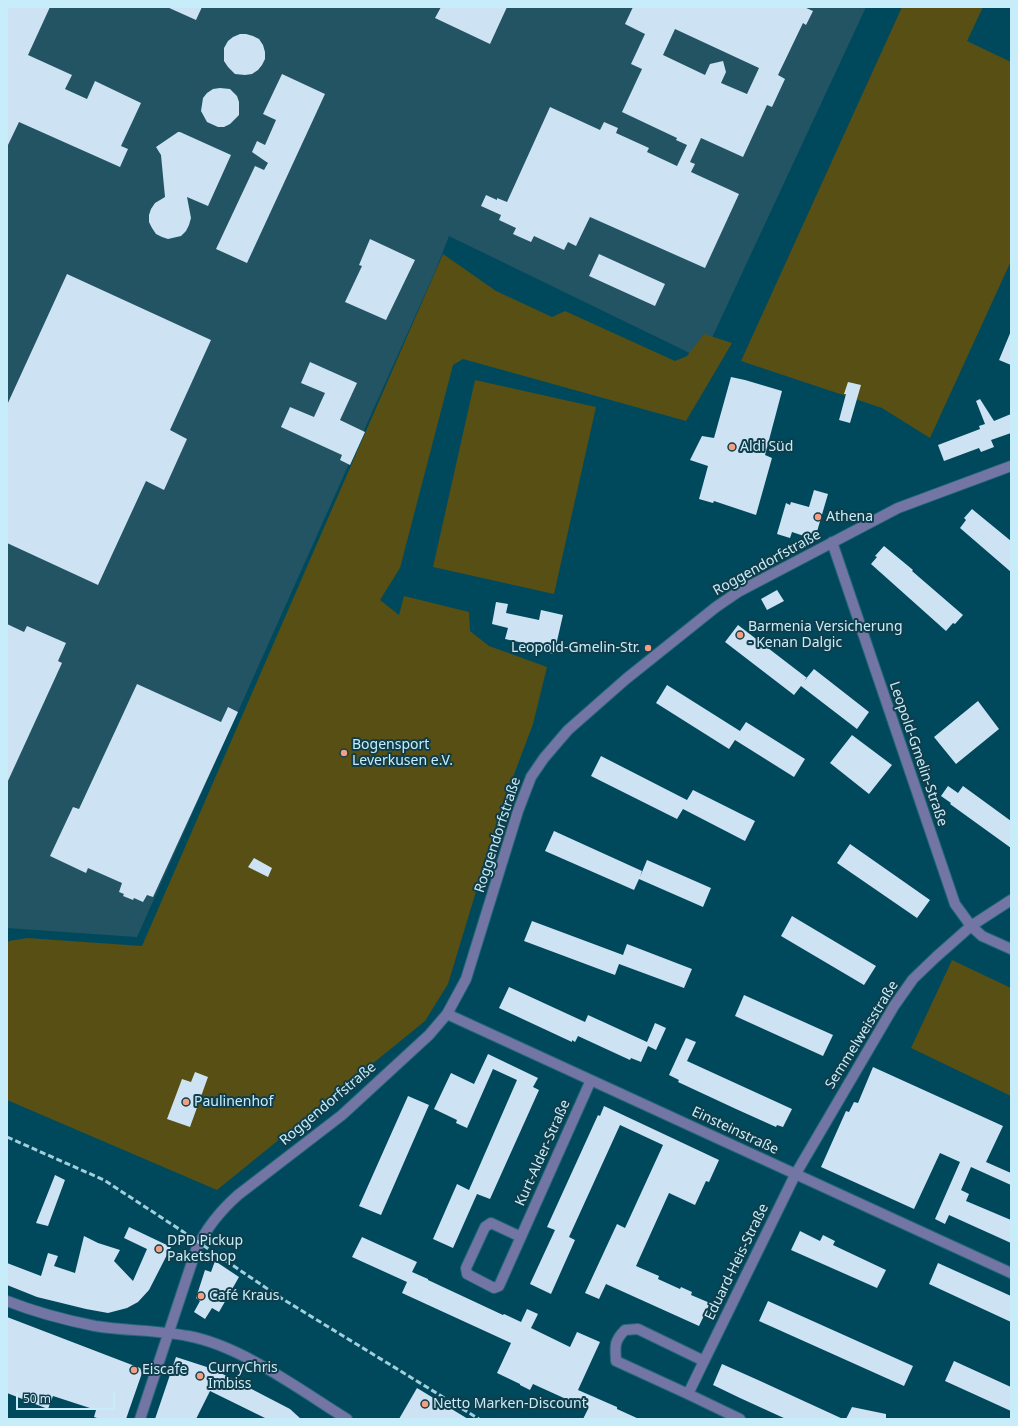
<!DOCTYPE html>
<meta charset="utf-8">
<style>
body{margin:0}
#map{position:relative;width:1018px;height:1426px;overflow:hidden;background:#00495c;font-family:"Noto Sans",sans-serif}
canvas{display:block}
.frame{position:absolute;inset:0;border:8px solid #c7edfa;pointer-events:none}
.scale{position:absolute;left:16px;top:1392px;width:99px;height:18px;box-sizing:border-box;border:2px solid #c7edfa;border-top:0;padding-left:5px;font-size:12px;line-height:14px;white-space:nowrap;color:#c7edfa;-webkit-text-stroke:3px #113d4a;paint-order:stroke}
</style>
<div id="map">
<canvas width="1018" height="1426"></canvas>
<div class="frame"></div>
<div class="scale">50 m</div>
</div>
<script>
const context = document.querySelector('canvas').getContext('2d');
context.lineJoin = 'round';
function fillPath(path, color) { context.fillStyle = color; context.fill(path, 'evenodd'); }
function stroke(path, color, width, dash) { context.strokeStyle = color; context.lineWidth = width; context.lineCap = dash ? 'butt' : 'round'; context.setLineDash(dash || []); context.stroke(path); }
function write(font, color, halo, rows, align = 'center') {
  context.font = font + ' "Noto Sans",sans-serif'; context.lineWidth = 4; context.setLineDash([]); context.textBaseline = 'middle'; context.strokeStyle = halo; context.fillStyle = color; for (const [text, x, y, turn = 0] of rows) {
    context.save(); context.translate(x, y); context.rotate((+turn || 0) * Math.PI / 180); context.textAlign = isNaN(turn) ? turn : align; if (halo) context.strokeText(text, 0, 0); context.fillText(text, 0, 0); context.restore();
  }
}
fillPath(new Path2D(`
 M 7,7 L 866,7 L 702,359 L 449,236 L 434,274 L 137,937 L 7,928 Z`), '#235463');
fillPath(new Path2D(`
 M 902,7 L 983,7 L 967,41 L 1011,62 L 1011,261 L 930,438 L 882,408 L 741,361 Z
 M 443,254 L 496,291 L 552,317 L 565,311 L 675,361 L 687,356 L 704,334 L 732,343 L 686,421 L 463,359 L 453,365 L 400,568 L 380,600 L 399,615 L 404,596 L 469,612 L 470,631 L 489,646 L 547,667 L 533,724 L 501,809 L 448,984 L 425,1021 L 217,1190 L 7,1100 L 7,944 L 9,941 L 27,938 L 142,946 Z
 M 475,380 L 596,407 L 554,594 L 433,567 Z
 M 952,960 L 1011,988 L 1011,1096 L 911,1048 Z`), '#574f14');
fillPath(new Path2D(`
 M 7,7 L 50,7 L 28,55 L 72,75 L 65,89 L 87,99 L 95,81 L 141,103 L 121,146 L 128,149 L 120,167 L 19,122 L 7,147 Z
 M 167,7 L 202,7 L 196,20 Z
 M 441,7 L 507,7 L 490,44 L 435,18 Z
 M 633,7 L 804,7 L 813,11 L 806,25 L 803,23 L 778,75 L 785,79 L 772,107 L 767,105 L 743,157 L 701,138 L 690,162 L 695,164 L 691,172 L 739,194 L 705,268 L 590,217 L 576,246 L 568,242 L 564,250 L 534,236 L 531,242 L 513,234 L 516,228 L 499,220 L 501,215 L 481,206 L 486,195 L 497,200 L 497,198 L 507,202 L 550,107 L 600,130 L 604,122 L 618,128 L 616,133 L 649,148 L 647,152 L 677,166 L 687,145 L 676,140 L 677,138 L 622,112 L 642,69 L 631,64 L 645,34 L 625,24 ZM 675,29 L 759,68 L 747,94 L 721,83 L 726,72 L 723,61 L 710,64 L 705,75 L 663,55 Z
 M 240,34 L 246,34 L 253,36 L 259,39 L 263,45 L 265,52 L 265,59 L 262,65 L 258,70 L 252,74 L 245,75 L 235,74 L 228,67 L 224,61 L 224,48 L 228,41 L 233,37 Z
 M 282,74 L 325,94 L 247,263 L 216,249 L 255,166 L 264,170 L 268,163 L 252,152 L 257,141 L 265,145 L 276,120 L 263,114 Z
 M 220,88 L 230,89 L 237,96 L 239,102 L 239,115 L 230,124 L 224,127 L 218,127 L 207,122 L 201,111 L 203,98 L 207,93 L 213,89 Z
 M 178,132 L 180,132 L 231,155 L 208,206 L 187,197 L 191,218 L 189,225 L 186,231 L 181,236 L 168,239 L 162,237 L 156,234 L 152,228 L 149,222 L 149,215 L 151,209 L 155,203 L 165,197 L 161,155 L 156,147 Z
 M 370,239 L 415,260 L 386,320 L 345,302 L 362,266 L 359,265 Z
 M 599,254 L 665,284 L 655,306 L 589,276 Z
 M 67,274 L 211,340 L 170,430 L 187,439 L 164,490 L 146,481 L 98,585 L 7,543 L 7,405 Z
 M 1011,331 L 1011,365 L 999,360 Z
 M 310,362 L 357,383 L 340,420 L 365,432 L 350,465 L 340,460 L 342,455 L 281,427 L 290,407 L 314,417 L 325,393 L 301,383 Z
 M 731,377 L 745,380 L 782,391 L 765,455 L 772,458 L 756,515 L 714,501 L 713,503 L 699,499 L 708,466 L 690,460 L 702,436 L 714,438 Z
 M 848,382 L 861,385 L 850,423 L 839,420 L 846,394 L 844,394 Z
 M 980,399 L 994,421 L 1011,414 L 1011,433 L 991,440 L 994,447 L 981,452 L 979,448 L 944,461 L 938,445 L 980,429 L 979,426 L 985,424 L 976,401 Z
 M 814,490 L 828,494 L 816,535 L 808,533 L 807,537 L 792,532 L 790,538 L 777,534 L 786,503 L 790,505 L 791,502 L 809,507 Z
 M 972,509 L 1011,541 L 1011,572 L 960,528 L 966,520 L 964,518 Z
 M 884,546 L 913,570 L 912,571 L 963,615 L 955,624 L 953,623 L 946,631 L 871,564 L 877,557 L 875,556 Z
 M 777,590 L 784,601 L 767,610 L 761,599 Z
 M 496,602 L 508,604 L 506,613 L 539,620 L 541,610 L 563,615 L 554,654 L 532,649 L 533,645 L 505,639 L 508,628 L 492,624 Z
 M 7,624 L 24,632 L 27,626 L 66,643 L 58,661 L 62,663 L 7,783 Z
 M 738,625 L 807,678 L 804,681 L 814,669 L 869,712 L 857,729 L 801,686 L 794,695 L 725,642 Z
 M 137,684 L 221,722 L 228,707 L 238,712 L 153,897 L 147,895 L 143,902 L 134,898 L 133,900 L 123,896 L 124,894 L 119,892 L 122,883 L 88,868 L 86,873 L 50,856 L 73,807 L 79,809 Z
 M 667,685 L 740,731 L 746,722 L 805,759 L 794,777 L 735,740 L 729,749 L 656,703 Z
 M 978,701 L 999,729 L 956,764 L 934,737 Z
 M 852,735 L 892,765 L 869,794 L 830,763 Z
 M 601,756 L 687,800 L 693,790 L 755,821 L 745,841 L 683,809 L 677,819 L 591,776 Z
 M 948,786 L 958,793 L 963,786 L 1011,821 L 1011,848 L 950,804 L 951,803 L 941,796 Z
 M 554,831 L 642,871 L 640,877 L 647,860 L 711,888 L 703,907 L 639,879 L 634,890 L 545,851 Z
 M 850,844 L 930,900 L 917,918 L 837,863 Z
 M 254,858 L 272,868 L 268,877 L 248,867 Z
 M 792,916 L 876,966 L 864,985 L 781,936 Z
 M 532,921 L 623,955 L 627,944 L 692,969 L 684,988 L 619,964 L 615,975 L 524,941 Z
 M 509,987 L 585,1022 L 588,1015 L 647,1042 L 655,1023 L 666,1028 L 656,1050 L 648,1046 L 641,1062 L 631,1058 L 630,1060 L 578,1036 L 575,1042 L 572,1040 L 572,1042 L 499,1008 Z
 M 744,995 L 833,1035 L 823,1056 L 735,1016 Z
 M 686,1038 L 696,1042 L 687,1061 L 792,1109 L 783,1127 L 777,1125 L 776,1127 L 736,1109 L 678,1082 L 679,1080 L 669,1075 Z
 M 488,1054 L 538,1078 L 533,1087 L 539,1090 L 490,1199 L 477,1194 L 453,1248 L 433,1239 L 457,1184 L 469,1190 L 517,1080 L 493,1069 L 467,1128 L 456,1123 L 457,1120 L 434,1109 L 451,1073 L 474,1084 Z
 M 873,1067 L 1003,1126 L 986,1162 L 1011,1173 L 1011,1185 L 971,1167 L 961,1190 L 969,1194 L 966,1201 L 1011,1220 L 1011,1243 L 949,1215 L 945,1224 L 935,1219 L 960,1162 L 940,1153 L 914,1209 L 821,1167 L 846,1111 L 849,1112 L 854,1102 L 858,1103 Z
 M 195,1072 L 208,1077 L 190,1127 L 167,1119 L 182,1079 L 191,1082 Z
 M 408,1096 L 429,1105 L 381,1215 L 359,1206 Z
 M 604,1106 L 719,1160 L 709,1182 L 706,1181 L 695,1205 L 669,1193 L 636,1266 L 659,1276 L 658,1279 L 680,1289 L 681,1287 L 692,1292 L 691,1295 L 710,1303 L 699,1326 L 606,1284 L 599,1299 L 585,1293 L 617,1224 L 625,1228 L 663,1145 L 620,1125 L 569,1237 L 575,1240 L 551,1294 L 530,1284 L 555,1230 L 547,1227 L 598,1115 L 600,1116 Z
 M 55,1175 L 65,1180 L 48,1226 L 36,1223 Z
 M 129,1227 L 171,1247 L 149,1290 L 138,1302 L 127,1308 L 108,1313 L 86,1309 L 37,1297 L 7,1285 L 7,1263 L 41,1276 L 48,1253 L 58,1256 L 54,1266 L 75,1273 L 84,1236 L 98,1243 L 120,1250 L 114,1261 L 133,1281 L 147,1249 L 124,1238 Z
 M 800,1231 L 820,1241 L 823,1235 L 835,1241 L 833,1245 L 886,1270 L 877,1288 L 791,1250 Z
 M 362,1237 L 417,1262 L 412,1272 L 428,1279 L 428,1280 L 503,1315 L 504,1314 L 521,1322 L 527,1309 L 538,1314 L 531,1328 L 570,1347 L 577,1332 L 600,1342 L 578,1390 L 617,1407 L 617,1409 L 639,1419 L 583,1419 L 588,1409 L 533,1384 L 530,1390 L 520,1385 L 520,1384 L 497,1373 L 511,1343 L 402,1293 L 407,1282 L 352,1257 Z
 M 215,1261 L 239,1277 L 219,1312 L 212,1308 L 205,1319 L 194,1312 L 200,1301 L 196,1298 L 205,1270 L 211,1272 Z
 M 938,1263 L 1011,1296 L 1011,1322 L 929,1284 Z
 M 768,1301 L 913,1366 L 904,1386 L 759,1321 Z
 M 7,1317 L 140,1368 L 142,1373 L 126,1419 L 100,1419 L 94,1417 L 96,1410 L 53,1396 L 48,1409 L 7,1393 Z
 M 176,1357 L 213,1369 L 290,1409 L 301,1419 L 267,1419 L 210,1391 L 196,1419 L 155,1419 Z
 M 954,1361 L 1011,1387 L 1011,1411 L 945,1381 Z
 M 722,1364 L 758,1380 L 843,1419 L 786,1419 L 740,1398 L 713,1385 Z
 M 417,1388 L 468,1419 L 399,1419 Z
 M 852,1407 L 886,1414 L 886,1419 L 846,1419 Z`), '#cde2f2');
const minor = new Path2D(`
 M 832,542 L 955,904 L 971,926 L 982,936 L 1011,949
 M 447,1014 L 1011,1273
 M 521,1237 L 491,1223 L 485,1227 L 466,1268 L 467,1274 L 494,1288 L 499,1286 L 591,1080
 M 7,1301 C 35,1312 65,1320 95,1326 C 125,1331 158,1330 188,1336 C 242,1346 300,1390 347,1419
 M 704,1361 L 795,1175 L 894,1006 L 913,979 L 936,957 L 971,926 L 1011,900
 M 688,1394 L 704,1361 L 638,1329 L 625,1330 C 614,1341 615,1346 616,1361 L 688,1394 L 740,1419
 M 140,1419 L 196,1250 C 206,1228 220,1211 238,1195 L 342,1115 L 429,1035 L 447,1014 L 466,979 L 518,811 L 531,777 L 544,758 L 568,730 L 626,679 L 716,607 L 738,592 L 898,508 L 1011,466`);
stroke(minor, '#246778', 12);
stroke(minor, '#7376a4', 10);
stroke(new Path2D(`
 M 7,1137 L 104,1180 L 179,1229 L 281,1298 L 479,1419`), '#a2cfdd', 3, [6, 3]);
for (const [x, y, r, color] of [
 [732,447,4,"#f2a081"],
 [818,517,4,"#f2a081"],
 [740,635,4,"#f2a081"],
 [648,648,4,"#f2a081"],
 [344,753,4,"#f2a081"],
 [186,1102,4,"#f2a081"],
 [159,1249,4,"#f2a081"],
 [201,1296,4,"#f2a081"],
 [134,1370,4,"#f2a081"],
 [200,1376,4,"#f2a081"],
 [425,1404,4,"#f2a081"]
]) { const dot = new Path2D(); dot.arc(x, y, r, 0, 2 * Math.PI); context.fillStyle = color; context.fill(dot); stroke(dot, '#113d4a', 1.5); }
write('14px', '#c7edfa', '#113d4a', [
 ["Aldi Süd",740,447],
 ["Athena",826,517],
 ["Barmenia Versicherung",748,627],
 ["- Kenan Dalgic",748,643],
 ["Leopold-Gmelin-Str.",640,648,"right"],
 ["Bogensport",352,745],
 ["Leverkusen e.V.",352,761],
 ["Paulinenhof",194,1102],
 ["DPD Pickup",167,1241],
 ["Paketshop",167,1257],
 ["Café Kraus",209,1296],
 ["CurryChris",208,1368],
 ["Imbiss",208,1384],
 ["Eiscafe",142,1370],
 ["Netto Marken-Discount",433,1404]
], 'left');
write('14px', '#c7edfa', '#113d4a', [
 ["Roggendorfstraße",767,563,-29],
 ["Leopold-Gmelin-Straße",918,754,71],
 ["Roggendorfstraße",498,835,-72],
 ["Semmelweisstraße",862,1035,-58],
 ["Roggendorfstraße",328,1104,-40],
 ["Einsteinstraße",735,1131,25],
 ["Kurt-Alder-Straße",543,1153,-66],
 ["Eduard-Heis-Straße",737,1262,-64]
]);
</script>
